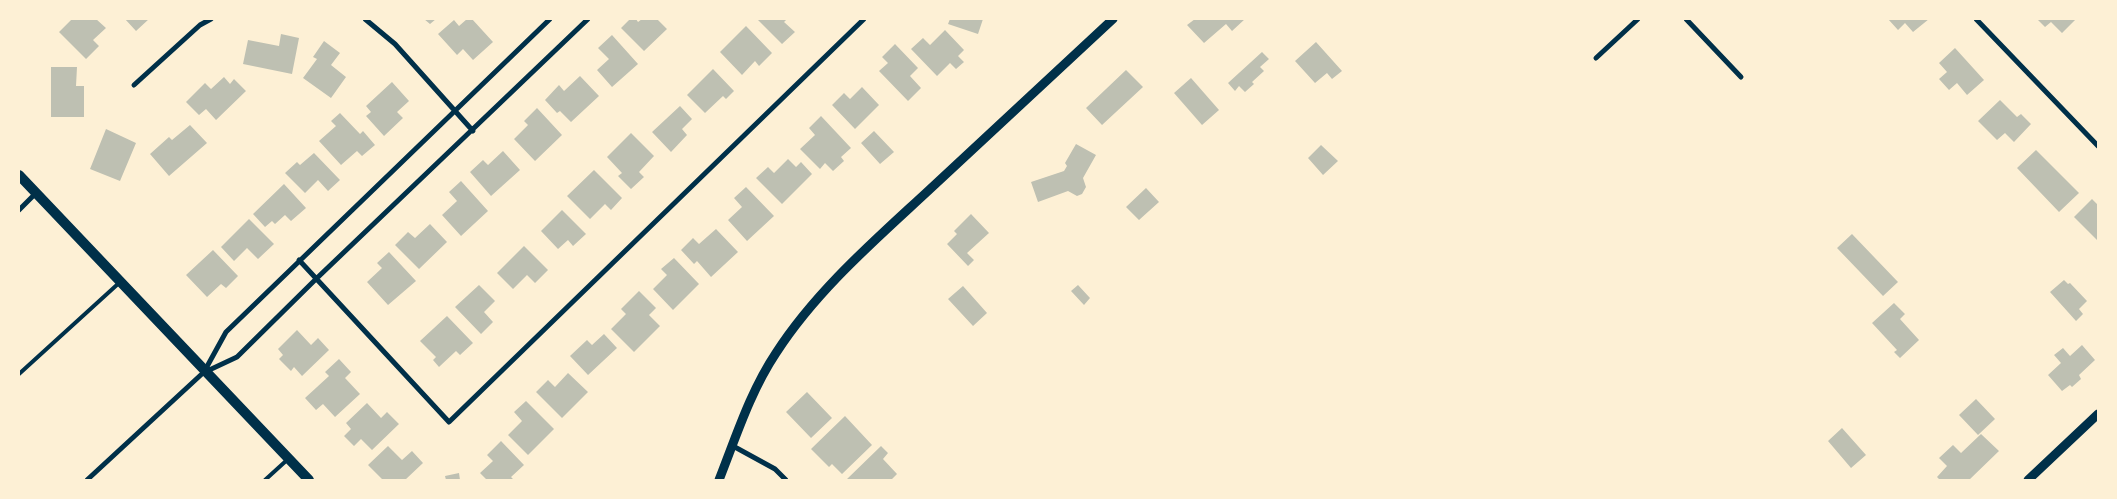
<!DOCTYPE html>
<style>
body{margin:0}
#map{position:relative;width:2117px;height:499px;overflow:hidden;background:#fdf0d5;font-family:"DejaVu Sans",sans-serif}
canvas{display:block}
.frame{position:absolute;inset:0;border:20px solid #fdf0d5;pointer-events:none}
</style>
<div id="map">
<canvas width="2117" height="499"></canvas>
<div class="frame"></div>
</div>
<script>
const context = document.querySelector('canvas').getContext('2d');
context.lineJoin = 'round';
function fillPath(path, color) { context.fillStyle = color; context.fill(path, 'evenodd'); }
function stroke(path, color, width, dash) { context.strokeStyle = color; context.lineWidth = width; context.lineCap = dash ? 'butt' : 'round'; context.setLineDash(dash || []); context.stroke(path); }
fillPath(new Path2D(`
 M 72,19 L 96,19 L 106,28 L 93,40 L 99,46 L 86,59 L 59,32 Z
 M 125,19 L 149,19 L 136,31 Z
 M 424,19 L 436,19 L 430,24 Z
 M 467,19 L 472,19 L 493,42 L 473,60 L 463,49 L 457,55 L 438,34 L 454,20 L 459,26 Z
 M 630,19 L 636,19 L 638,22 L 642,19 L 657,19 L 667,29 L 644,51 L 621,28 Z
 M 757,19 L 787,19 L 784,22 L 795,32 L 782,44 Z
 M 950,19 L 983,19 L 978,34 L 948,24 Z
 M 1195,19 L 1245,19 L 1232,31 L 1226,24 L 1204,43 L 1187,25 Z
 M 1888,19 L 1929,19 L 1913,32 L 1905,23 L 1898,30 Z
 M 2037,19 L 2076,19 L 2062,33 L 2051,22 L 2045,27 Z
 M 746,26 L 772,53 L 759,66 L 755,61 L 742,75 L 720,52 Z
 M 945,30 L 964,50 L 958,56 L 964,62 L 956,69 L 950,63 L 937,76 L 911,49 L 923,38 L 930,45 Z
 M 281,34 L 299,38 L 292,74 L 243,64 L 248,40 L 279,46 Z
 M 612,35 L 638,64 L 612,87 L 597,70 L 609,59 L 598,48 Z
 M 324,41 L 340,53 L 331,65 L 346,77 L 331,98 L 303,78 L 317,59 L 313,57 Z
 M 1316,42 L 1342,71 L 1332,79 L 1327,73 L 1315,83 L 1295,61 Z
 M 895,44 L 918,68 L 910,76 L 921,88 L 908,101 L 879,71 L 888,63 L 882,57 Z
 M 1955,48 L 1984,80 L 1967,95 L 1957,83 L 1949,90 L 1939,79 L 1947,72 L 1939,63 Z
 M 1262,52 L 1269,59 L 1260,67 L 1264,71 L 1252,82 L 1254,84 L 1245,92 L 1239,86 L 1235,91 L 1228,83 Z
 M 51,67 L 77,67 L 76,86 L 84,86 L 84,117 L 51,117 Z
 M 713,69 L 734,91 L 726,99 L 723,96 L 705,113 L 687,95 Z
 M 1126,70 L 1143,87 L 1102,125 L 1086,108 Z
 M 580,76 L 599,96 L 571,122 L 560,111 L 557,113 L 545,100 L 559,85 L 564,91 Z
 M 224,77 L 230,84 L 234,79 L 246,91 L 216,120 L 206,109 L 199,115 L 186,102 L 205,83 L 211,89 Z
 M 1191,78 L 1219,110 L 1202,125 L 1174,93 Z
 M 392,82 L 409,101 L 397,112 L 403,118 L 384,136 L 366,116 L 371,112 L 366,106 Z
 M 862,87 L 879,105 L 855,129 L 832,105 L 844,93 L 850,99 Z
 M 2000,100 L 2017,117 L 2021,114 L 2031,124 L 2014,142 L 2005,133 L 1997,140 L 1978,121 Z
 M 680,106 L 692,119 L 682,129 L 687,135 L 671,152 L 652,132 Z
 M 537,108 L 562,135 L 535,161 L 514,139 L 528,125 L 524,121 Z
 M 340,113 L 360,134 L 363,131 L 375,145 L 362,156 L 357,151 L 341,165 L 319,141 L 336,126 L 331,121 Z
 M 821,116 L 851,148 L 841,157 L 844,161 L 833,171 L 825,163 L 820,169 L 800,149 L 815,135 L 809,128 Z
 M 190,125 L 207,143 L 169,176 L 150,154 L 169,137 L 172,140 Z
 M 106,129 L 136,143 L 120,181 L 90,169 Z
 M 874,131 L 894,152 L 880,164 L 861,143 Z
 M 631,133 L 654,156 L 639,172 L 644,177 L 631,189 L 618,176 L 622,173 L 607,157 Z
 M 1076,144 L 1096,155 L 1083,178 L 1086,187 L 1082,194 L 1077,196 L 1068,191 L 1038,202 L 1031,182 L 1064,171 L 1067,166 L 1065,163 Z
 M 1321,145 L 1338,161 L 1323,175 L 1308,158 Z
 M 2036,150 L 2079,193 L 2059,212 L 2017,168 Z
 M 503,151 L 520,170 L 491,196 L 470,172 L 483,160 L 488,165 Z
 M 314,153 L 340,180 L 328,191 L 318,180 L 305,193 L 285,173 L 297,162 L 300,165 Z
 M 788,159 L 796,167 L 801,162 L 812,174 L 782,204 L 756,178 L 768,167 L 774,173 Z
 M 594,170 L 622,198 L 611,210 L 605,204 L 590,219 L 567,196 Z
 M 461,181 L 488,211 L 461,236 L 442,215 L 457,201 L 449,192 Z
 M 284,184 L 306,208 L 291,221 L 285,215 L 275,224 L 272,221 L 265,227 L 253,214 Z
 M 746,187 L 774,216 L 747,241 L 728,220 L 742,207 L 734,198 Z
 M 1146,188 L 1159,202 L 1139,220 L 1126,207 Z
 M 2092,199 L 2098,205 L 2098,241 L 2074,217 Z
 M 562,210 L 586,234 L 573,246 L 568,240 L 558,249 L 541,231 Z
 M 971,214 L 989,233 L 967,253 L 974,260 L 968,266 L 947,244 L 957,234 L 954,231 Z
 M 249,219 L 274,244 L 258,259 L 247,248 L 234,261 L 221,247 Z
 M 430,224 L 447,242 L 419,269 L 395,245 L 408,232 L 415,238 Z
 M 716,229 L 738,252 L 711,277 L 697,261 L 694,264 L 681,250 L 693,238 L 699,244 Z
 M 1852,234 L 1898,282 L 1883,296 L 1837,248 Z
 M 524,246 L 548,270 L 535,283 L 527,275 L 513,289 L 497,273 Z
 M 213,250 L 238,276 L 226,288 L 221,284 L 207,297 L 186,275 Z
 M 389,252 L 416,281 L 388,305 L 367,282 L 382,268 L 377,263 Z
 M 674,258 L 699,284 L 673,310 L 653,289 L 667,275 L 661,269 Z
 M 2064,280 L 2068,284 L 2070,283 L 2087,301 L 2079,309 L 2083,314 L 2076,321 L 2050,292 Z
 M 479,285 L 495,301 L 484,312 L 493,322 L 481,334 L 455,307 Z
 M 1078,285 L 1090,298 L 1084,305 L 1071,291 Z
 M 963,286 L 987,313 L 973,326 L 948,299 Z
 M 639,291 L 656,308 L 649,315 L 660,326 L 634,352 L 611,329 L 626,314 L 621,309 Z
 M 1894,303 L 1905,314 L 1900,319 L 1919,340 L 1900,358 L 1894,352 L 1897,350 L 1872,323 Z
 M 447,316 L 473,343 L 460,355 L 456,351 L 439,367 L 433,360 L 436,357 L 420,341 Z
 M 297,330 L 311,345 L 318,338 L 329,350 L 302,376 L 294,367 L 291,371 L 279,359 L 283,355 L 278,349 Z
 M 604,334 L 617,348 L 588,375 L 570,356 L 587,340 L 592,345 Z
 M 2082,345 L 2095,360 L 2079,375 L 2081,379 L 2072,387 L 2070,385 L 2062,391 L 2048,375 L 2061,363 L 2054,355 L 2063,348 L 2070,356 Z
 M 339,359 L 351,372 L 345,378 L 360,394 L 335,417 L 323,404 L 316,410 L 305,398 L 329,376 L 325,372 Z
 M 568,373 L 588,392 L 562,418 L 536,392 L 548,380 L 555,387 Z
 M 807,392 L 832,418 L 811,438 L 786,412 Z
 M 1976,399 L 1995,419 L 1978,435 L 1959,415 Z
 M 526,401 L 554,429 L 528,455 L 508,435 L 522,421 L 514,412 Z
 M 367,403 L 381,418 L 387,412 L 399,424 L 372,450 L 361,439 L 354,446 L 344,436 L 351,429 L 346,423 Z
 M 845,416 L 872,445 L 842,474 L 832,464 L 829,467 L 811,449 Z
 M 1842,428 L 1866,455 L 1851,468 L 1828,441 Z
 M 1981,434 L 1999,451 L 1969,480 L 1940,480 L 1937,477 L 1947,466 L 1939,458 L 1953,445 L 1961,453 Z
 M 501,441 L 524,465 L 511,477 L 514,480 L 487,480 L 480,473 L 493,461 L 487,455 Z
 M 388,446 L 402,460 L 412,451 L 423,463 L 405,480 L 383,480 L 368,465 Z
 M 881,446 L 888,453 L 883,459 L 897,474 L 891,480 L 846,480 Z
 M 459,473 L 460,480 L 446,480 L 445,476 Z`), '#bec0b2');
stroke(new Path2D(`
 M 19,374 L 119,283
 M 265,480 L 287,460`), '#003049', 4);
stroke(new Path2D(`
 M 365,19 L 395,44 L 473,131
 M 1686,19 L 1741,77
 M 1976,19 L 2098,146
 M 1596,58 L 1638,19
 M 134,85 L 200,25 L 211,19
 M 19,210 L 36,193
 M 299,260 L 449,422 L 864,19
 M 205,372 L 237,357 L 316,279 L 588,19
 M 733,446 L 775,469 L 786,480
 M 87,480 L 204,372 L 226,332 L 550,19`), '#003049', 5);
stroke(new Path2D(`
 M 719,480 C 736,437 750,392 776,353 C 816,291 874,241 928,191 C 990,134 1051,76 1113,19
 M 2028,480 L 2098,414`), '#003049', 9);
stroke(new Path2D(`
 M 19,175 L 309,480`), '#003049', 10);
</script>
